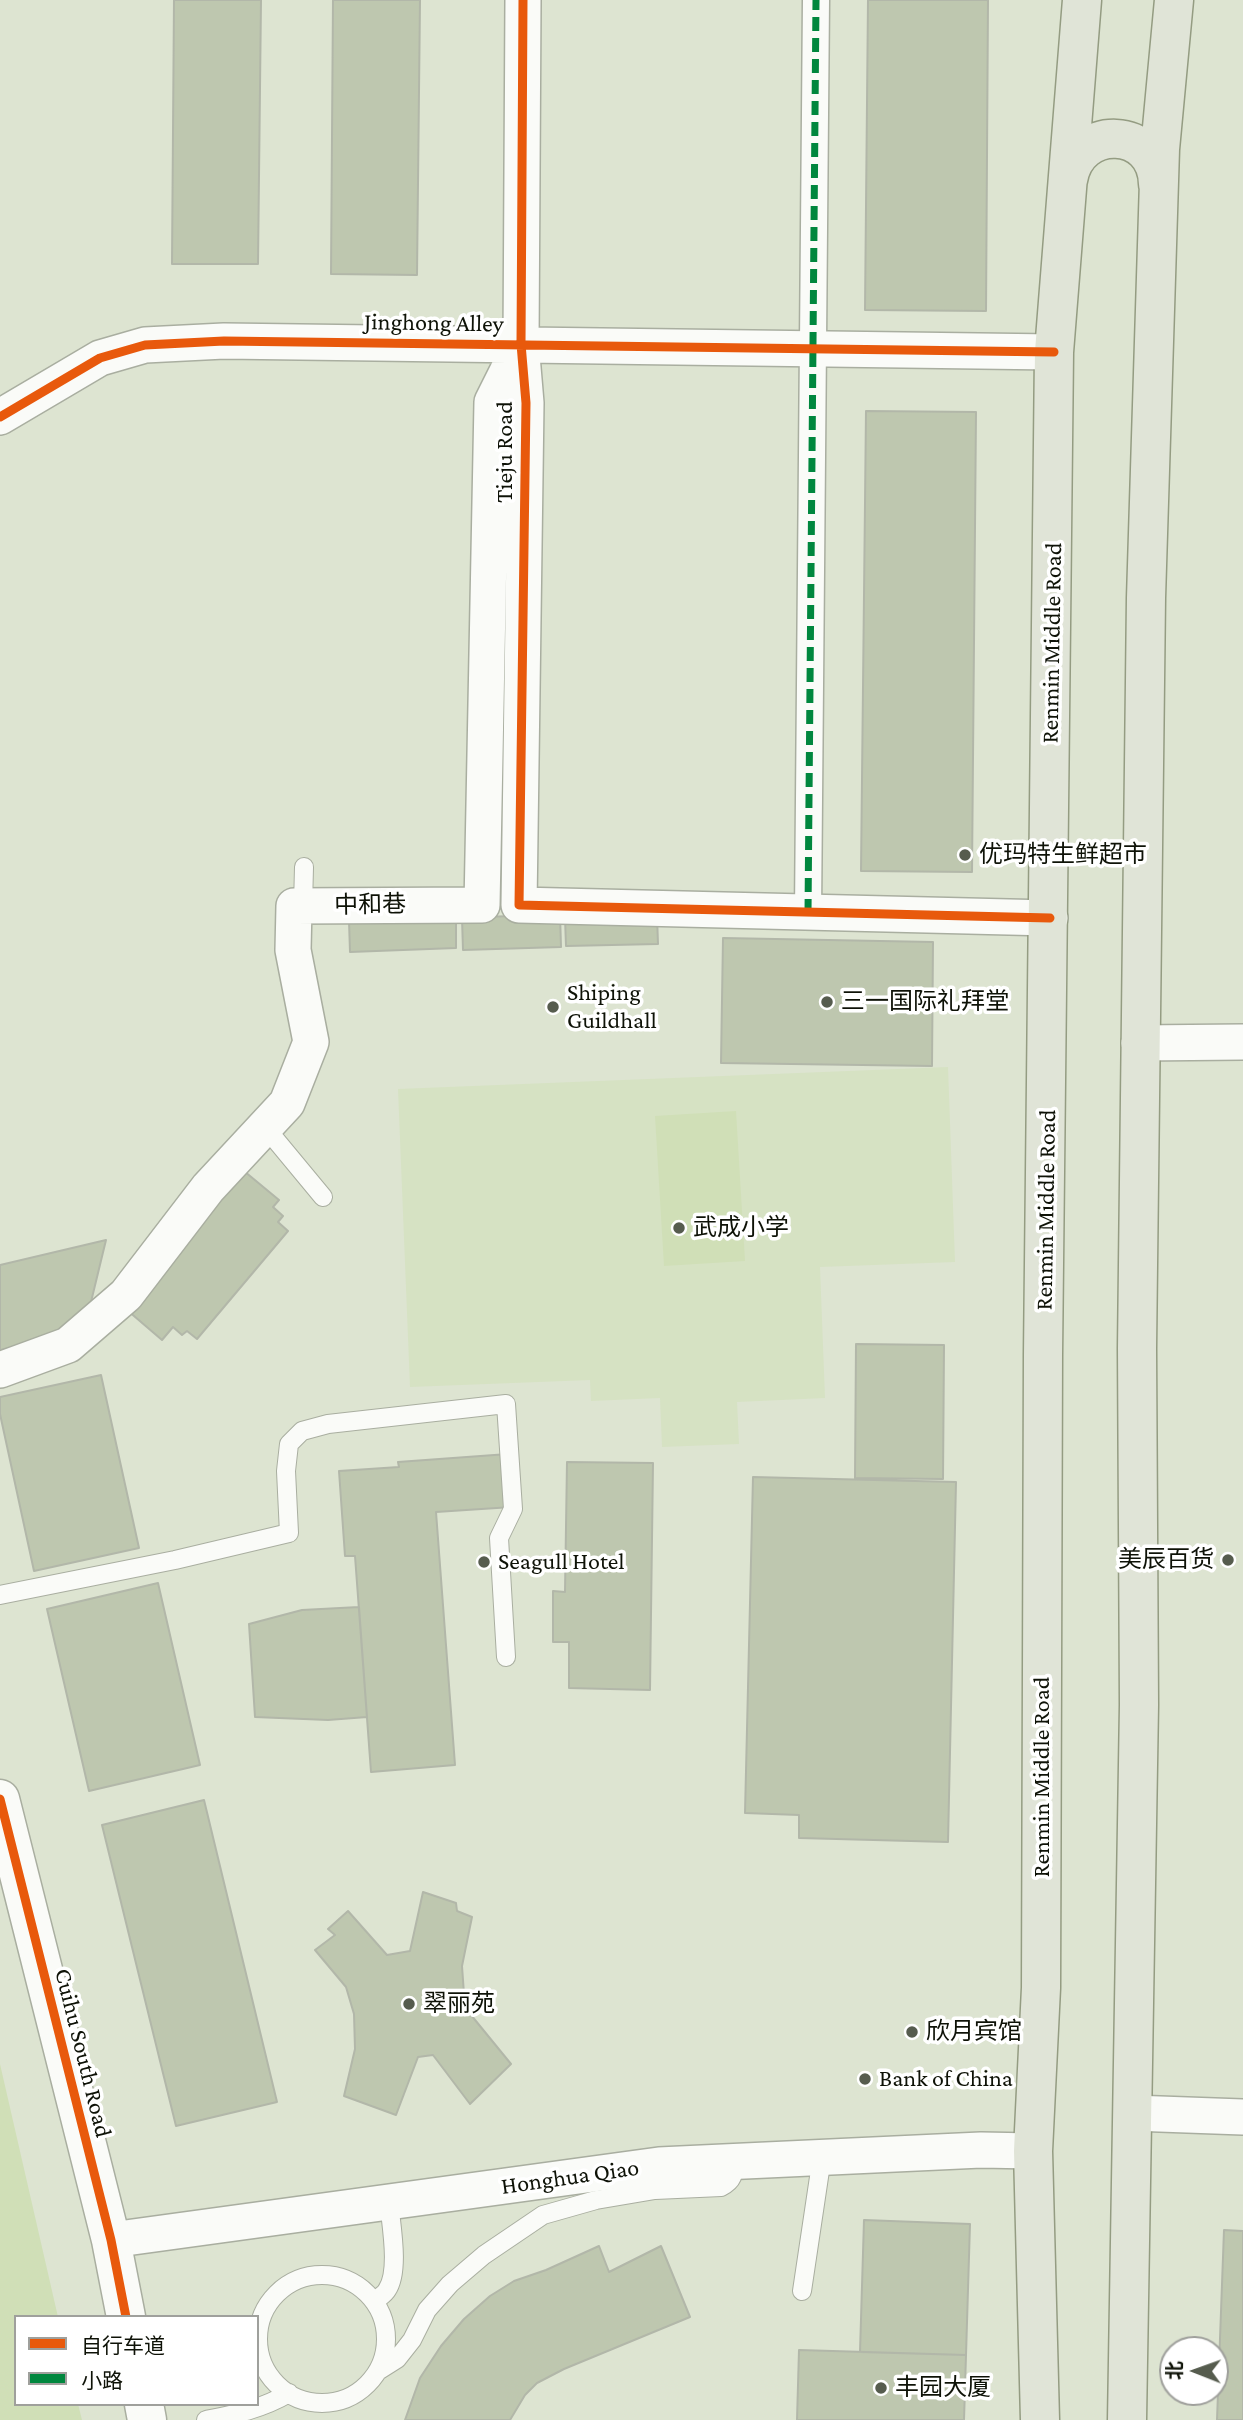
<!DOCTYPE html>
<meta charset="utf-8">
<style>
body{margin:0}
#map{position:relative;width:1243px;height:2420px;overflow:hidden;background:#dde4d1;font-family:"Crimson Pro","Noto Sans SC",serif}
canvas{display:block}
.legend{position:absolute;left:14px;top:2315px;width:245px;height:91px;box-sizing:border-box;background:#fff;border:2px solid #9fa09c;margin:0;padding:9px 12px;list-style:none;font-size:21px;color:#0e1207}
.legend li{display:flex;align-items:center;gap:14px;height:35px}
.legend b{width:35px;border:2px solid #9fa09c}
.north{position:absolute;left:1159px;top:2336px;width:70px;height:70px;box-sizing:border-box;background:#fff;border:2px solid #9fa09c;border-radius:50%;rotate:271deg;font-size:19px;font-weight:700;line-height:28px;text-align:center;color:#0e1207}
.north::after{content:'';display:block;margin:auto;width:24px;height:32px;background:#565c4e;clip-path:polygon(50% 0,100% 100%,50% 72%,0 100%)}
</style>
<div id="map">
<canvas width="1243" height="2420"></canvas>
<ul class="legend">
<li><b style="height:9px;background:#e8590c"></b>自行车道</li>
<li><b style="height:9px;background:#00873e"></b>小路</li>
</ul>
<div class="north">北</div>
</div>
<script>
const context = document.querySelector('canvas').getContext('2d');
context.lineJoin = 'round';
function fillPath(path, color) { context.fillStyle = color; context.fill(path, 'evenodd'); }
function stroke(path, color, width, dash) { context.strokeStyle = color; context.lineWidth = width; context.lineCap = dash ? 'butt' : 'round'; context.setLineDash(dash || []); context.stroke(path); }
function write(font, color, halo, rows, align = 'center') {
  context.font = font + ' "Crimson Pro","Noto Sans SC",serif'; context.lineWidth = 7; context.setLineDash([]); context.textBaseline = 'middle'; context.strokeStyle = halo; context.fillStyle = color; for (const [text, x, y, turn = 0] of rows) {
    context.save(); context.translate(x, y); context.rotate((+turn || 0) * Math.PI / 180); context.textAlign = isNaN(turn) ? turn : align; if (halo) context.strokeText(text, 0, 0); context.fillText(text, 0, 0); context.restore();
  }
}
fillPath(new Path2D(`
 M 948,1067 L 955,1262 L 820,1267 L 825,1398 L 737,1402 L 739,1444 L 662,1447 L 660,1398 L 591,1401 L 590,1380 L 410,1387 L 398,1089 Z`), '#d6e2c3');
fillPath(new Path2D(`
 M 736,1111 L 745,1261 L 664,1266 L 655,1116 Z
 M 0,2064 L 58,2317 L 16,2317 L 16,2404 L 78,2404 L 82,2420 L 0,2420 Z`), '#d0dfb7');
const building = new Path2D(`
 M 174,0 L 261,0 L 258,264 L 172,264 Z
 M 333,0 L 420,0 L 417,275 L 331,274 Z
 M 868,0 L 988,0 L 986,311 L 865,310 Z
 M 866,411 L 976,412 L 972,872 L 861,871 Z
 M 560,914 L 561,947 L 463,950 L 462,918 Z
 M 657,916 L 658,944 L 566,946 L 565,918 Z
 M 456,918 L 456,948 L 350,952 L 349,921 Z
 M 723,938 L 933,942 L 932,1066 L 721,1063 Z
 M 244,1171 L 279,1200 L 273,1207 L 283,1216 L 278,1222 L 288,1231 L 197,1339 L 187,1331 L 182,1335 L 173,1327 L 162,1340 L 127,1310 Z
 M 106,1240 L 90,1306 L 70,1328 L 37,1342 L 0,1350 L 0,1265 Z
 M 856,1344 L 944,1345 L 943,1479 L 855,1478 Z
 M 101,1375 L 139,1548 L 34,1571 L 0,1414 L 0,1397 Z
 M 508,1454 L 512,1507 L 436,1512 L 455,1765 L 371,1772 L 355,1556 L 345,1556 L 339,1471 L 399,1467 L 398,1462 Z
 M 567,1462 L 653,1463 L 650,1690 L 569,1688 L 569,1642 L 553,1642 L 553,1591 L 565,1592 Z
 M 753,1477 L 956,1482 L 948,1842 L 799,1838 L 799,1815 L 745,1813 Z
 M 158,1583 L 200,1765 L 89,1791 L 47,1609 Z
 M 359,1607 L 367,1717 L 328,1720 L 255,1717 L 249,1624 L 302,1610 Z
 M 204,1800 L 277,2102 L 176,2126 L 102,1825 Z
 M 423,1892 L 456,1903 L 457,1911 L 472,1917 L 462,1966 L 464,1994 L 471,2015 L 511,2064 L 470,2104 L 433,2055 L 418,2057 L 396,2115 L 344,2096 L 355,2049 L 354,2014 L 346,1987 L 315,1950 L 335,1935 L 328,1929 L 348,1911 L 387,1955 L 410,1951 Z
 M 864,2220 L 970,2224 L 966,2355 L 860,2352 Z
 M 1224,2230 L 1243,2231 L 1243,2420 L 1217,2420 Z
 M 599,2246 L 609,2272 L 661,2246 L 690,2317 L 564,2369 L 537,2383 L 525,2395 L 510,2420 L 405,2420 L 420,2378 L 441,2346 L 464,2319 L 490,2296 L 514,2281 L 546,2270 Z
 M 799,2350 L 966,2355 L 964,2420 L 797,2420 Z`);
fillPath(building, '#bec7af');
stroke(building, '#b2b7a9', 2);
const service = new Path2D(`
 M 303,906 L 304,867
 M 265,1127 L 323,1197
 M 0,1595 L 175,1560 L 289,1533 L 286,1471 L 289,1444 L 302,1431 L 328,1424 L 506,1404 L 513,1509 L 499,1538 L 506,1657
 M258 2339a64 64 0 1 1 128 0a64 64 0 1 1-128 0Z
 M 802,2291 L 822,2157
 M 375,2301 C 378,2298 385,2294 387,2290 C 400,2271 391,2225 389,2202
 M 378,2371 L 397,2359 L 412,2340 L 427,2310 L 450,2284 L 484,2255 L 543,2215 L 596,2200 L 655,2190 L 721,2187 C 733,2181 734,2175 733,2162
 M 206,2420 C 236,2414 262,2409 289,2393`);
const pedestrian = new Path2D(`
 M 808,913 L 816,0`);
const minor = new Path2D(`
 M 523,0 L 521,344 L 526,403 L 519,905 L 1050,918
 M 0,417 L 100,358 L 145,345 L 224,341 L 1054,352
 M 1139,1043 L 1243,1042
 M 0,1370 L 68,1345 L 126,1295 L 208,1188 L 287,1103 L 311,1042 L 293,950 L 294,906 L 482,905 L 492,402 L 521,344
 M 1132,2113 L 1243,2117
 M 111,2240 L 659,2165 L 981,2150 L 1033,2151`);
const tertiary = new Path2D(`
 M 0,1799 L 111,2240 L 126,2317
 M 144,2404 L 147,2420`);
const primary = new Path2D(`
 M 1068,180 C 1077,123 1157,126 1158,184
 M 1040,2420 L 1033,2151 L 1041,1988 L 1043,1354 L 1054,352 L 1082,0
 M 1127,2420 L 1139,1705 L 1137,1348 L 1146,598 L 1160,149 L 1174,0`);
stroke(service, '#a9aea0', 20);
stroke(pedestrian, '#a9aea0', 29);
stroke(minor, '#a9aea0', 38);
stroke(tertiary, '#a9aea0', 41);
stroke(primary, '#949c82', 41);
stroke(service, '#fafbf8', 18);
stroke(pedestrian, '#fafbf8', 26);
stroke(minor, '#fafbf8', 35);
stroke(tertiary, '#fafbf8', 38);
stroke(primary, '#e0e4d7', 38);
stroke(new Path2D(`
 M 808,913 L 816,0`), '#00873e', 7, [14, 7]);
stroke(new Path2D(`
 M 523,0 L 521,344 L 526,403 L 519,905 L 1050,918
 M 0,417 L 100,358 L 145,345 L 224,341 L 1054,352
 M 0,1799 L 111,2240 L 126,2317`), '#e8590c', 9);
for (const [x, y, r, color] of [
 [965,855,7,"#565c4e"],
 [827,1002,7,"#565c4e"],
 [553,1007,7,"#565c4e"],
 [679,1228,7,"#565c4e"],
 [1228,1560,7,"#565c4e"],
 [484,1562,7,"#565c4e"],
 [409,2004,7,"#565c4e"],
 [912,2032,7,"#565c4e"],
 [865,2079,7,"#565c4e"],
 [881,2388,7,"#565c4e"]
]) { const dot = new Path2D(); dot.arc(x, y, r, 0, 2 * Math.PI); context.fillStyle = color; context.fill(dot); stroke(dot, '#fff', 2.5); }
write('24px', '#0e1207', '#fff', [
 ["Jinghong Alley",434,323,1],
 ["Tieju Road",505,452,-90],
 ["Renmin Middle Road",1052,643,-89],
 ["中和巷",370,905,-1],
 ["Renmin Middle Road",1046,1210,-89],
 ["Renmin Middle Road",1042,1777,-90],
 ["Cuihu South Road",83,2053,76],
 ["Honghua Qiao",570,2177,-8]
]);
write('24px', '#0e1207', '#fff', [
 ["优玛特生鲜超市",979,855],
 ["Shiping",567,993],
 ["Guildhall",567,1021],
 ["三一国际礼拜堂",841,1002],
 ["武成小学",693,1228],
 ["美辰百货",1214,1560,"right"],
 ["Seagull Hotel",498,1562],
 ["翠丽苑",423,2004],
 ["欣月宾馆",926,2032],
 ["Bank of China",879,2079],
 ["丰园大厦",895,2388]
], 'left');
</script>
